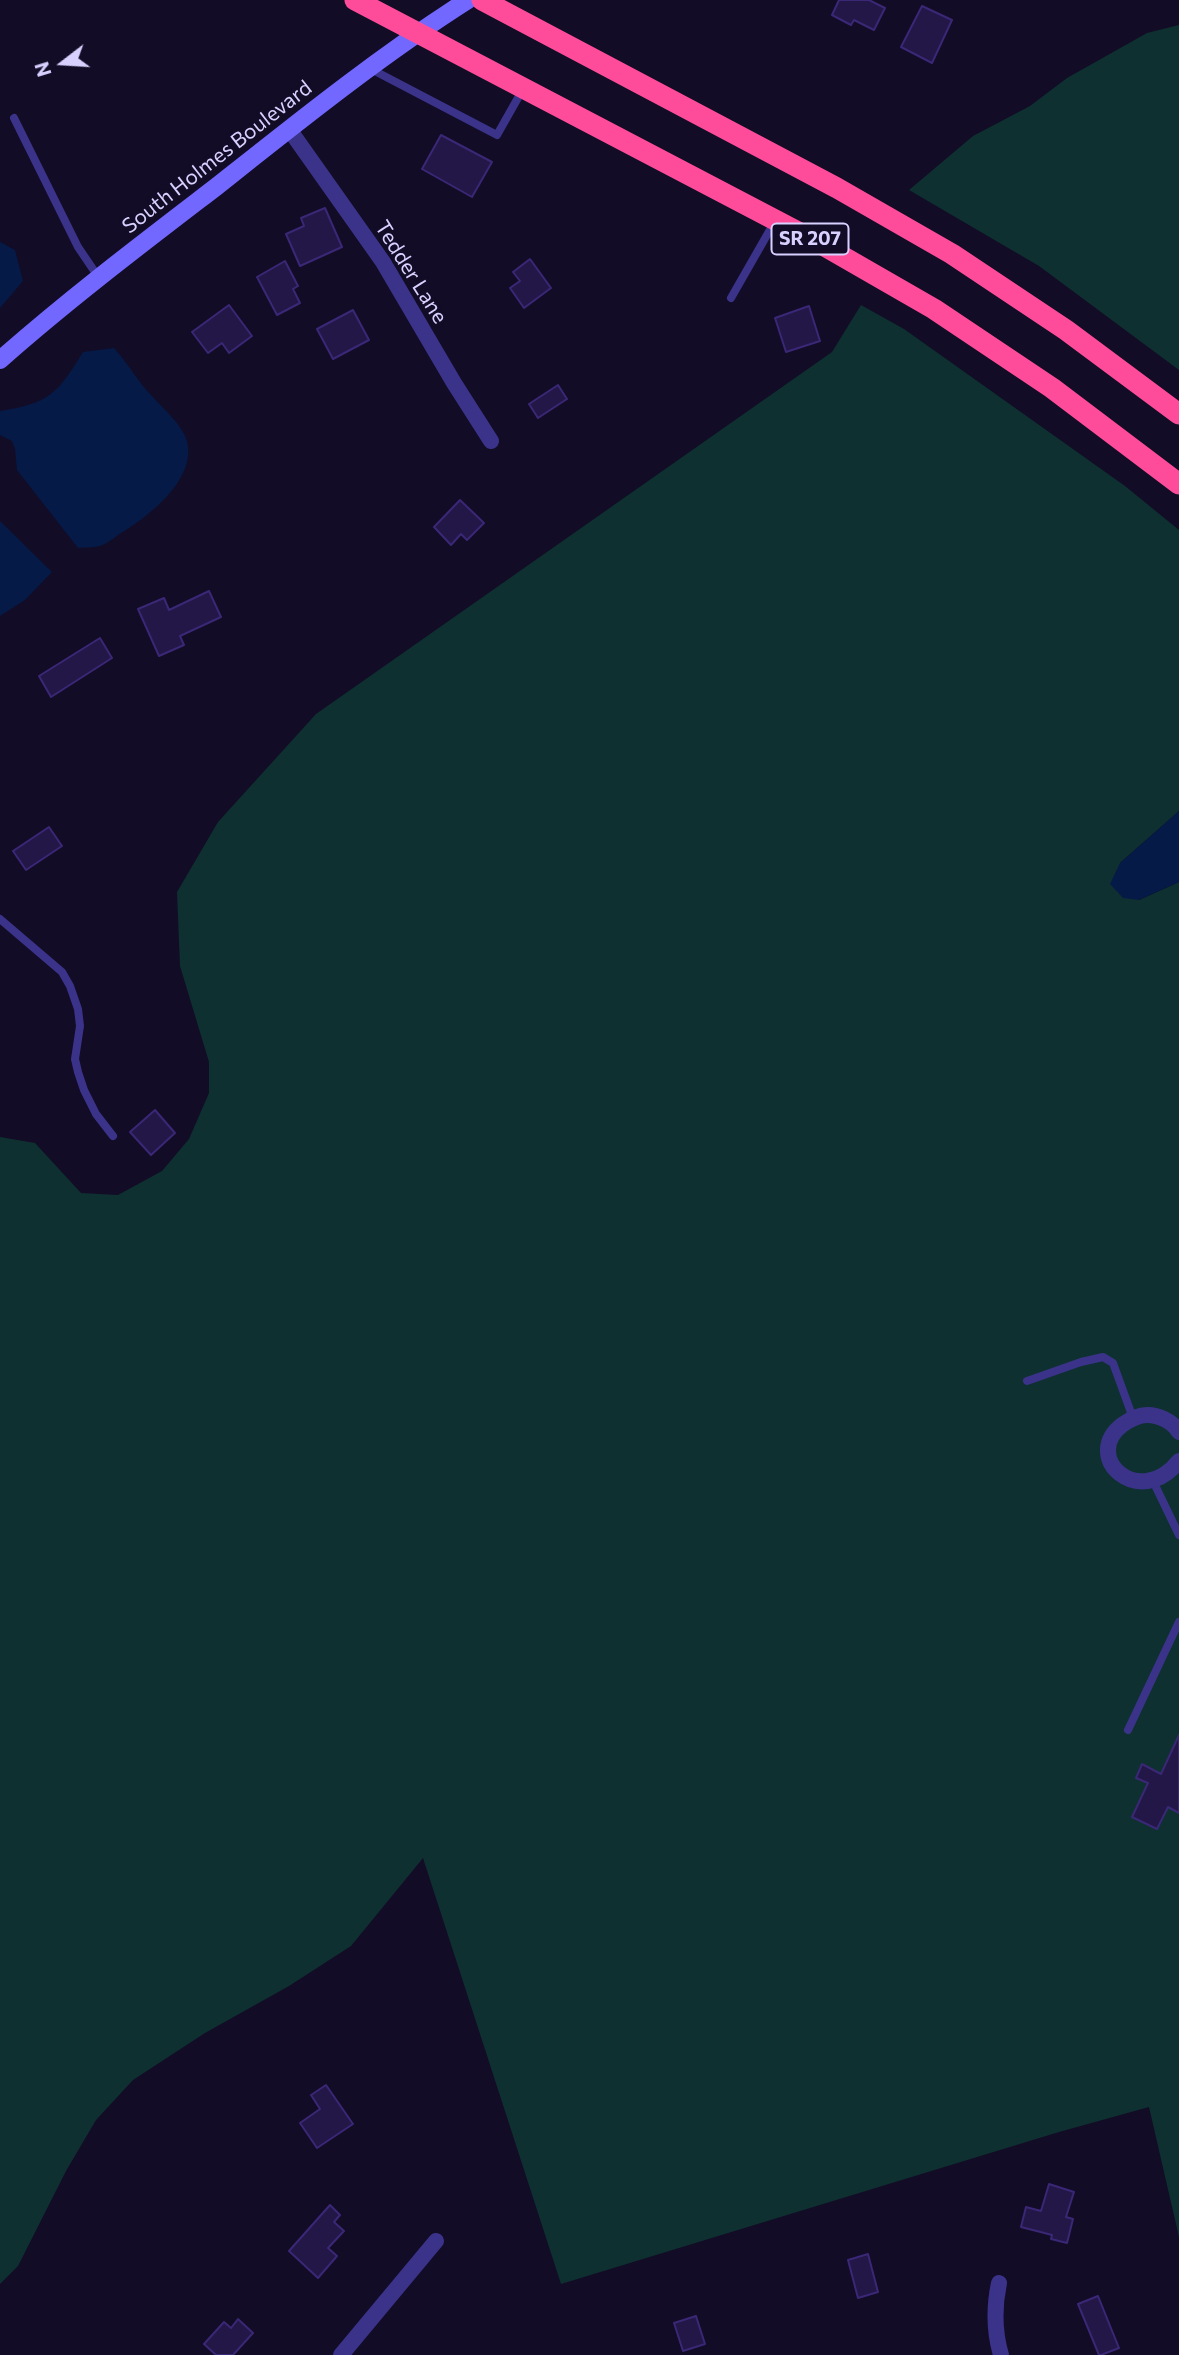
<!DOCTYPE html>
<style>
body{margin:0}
#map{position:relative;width:1179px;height:2355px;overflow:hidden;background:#120c26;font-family:Commissioner,sans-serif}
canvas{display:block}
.north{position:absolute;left:28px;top:28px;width:70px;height:70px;-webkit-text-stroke:5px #120c26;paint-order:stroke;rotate:253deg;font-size:19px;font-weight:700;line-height:28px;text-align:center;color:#d8d1ff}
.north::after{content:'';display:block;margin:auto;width:24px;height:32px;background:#d8d1ff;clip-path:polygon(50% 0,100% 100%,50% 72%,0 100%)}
</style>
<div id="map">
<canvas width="1179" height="2355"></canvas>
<div class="north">N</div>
</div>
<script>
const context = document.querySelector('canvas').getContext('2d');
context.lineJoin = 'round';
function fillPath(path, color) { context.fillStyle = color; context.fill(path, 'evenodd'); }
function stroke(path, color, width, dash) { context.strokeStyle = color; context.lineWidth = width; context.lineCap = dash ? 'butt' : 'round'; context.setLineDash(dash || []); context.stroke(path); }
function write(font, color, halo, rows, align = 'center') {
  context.font = font + ' Commissioner,sans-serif'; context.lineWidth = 7; context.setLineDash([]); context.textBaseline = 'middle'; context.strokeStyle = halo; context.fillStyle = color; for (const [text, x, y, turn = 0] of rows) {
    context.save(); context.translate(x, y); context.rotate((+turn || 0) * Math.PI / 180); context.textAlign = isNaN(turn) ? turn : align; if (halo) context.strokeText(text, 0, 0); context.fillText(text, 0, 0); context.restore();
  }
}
fillPath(new Path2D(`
 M 1179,25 L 1179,370 L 1039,266 L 909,190 L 973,136 L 1030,106 L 1067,78 L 1147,33 Z
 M 861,305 L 904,329 L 1125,486 L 1179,530 L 1179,811 L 1120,863 L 1139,900 L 1179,882 L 1179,2237 L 1149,2107 L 1059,2132 L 561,2284 L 423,1858 L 351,1946 L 289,1986 L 205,2033 L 133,2080 L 96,2120 L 66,2171 L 18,2266 L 0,2284 L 0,1137 L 35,1143 L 81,1193 L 118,1195 L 162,1171 L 189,1139 L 209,1093 L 209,1062 L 180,966 L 177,892 L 218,822 L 316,714 L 832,352 Z`), '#0f3030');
fillPath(new Path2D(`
 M 0,242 L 15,250 L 23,281 L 0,308 Z
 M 114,348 C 124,359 131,370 140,382 C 151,398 182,422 187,441 C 197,480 147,518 118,535 C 113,539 106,544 100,546 C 93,548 85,547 78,548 L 17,470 L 15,449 L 12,441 L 0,435 L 0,411 C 50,403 57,394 83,352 Z
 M 0,521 L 52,572 L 25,600 L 0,616 Z
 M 1179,811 L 1179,882 L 1139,900 L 1123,898 L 1110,884 L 1120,863 Z`), '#051a46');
const building = new Path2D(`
 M 839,0 L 869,0 L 885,8 L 874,30 L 854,20 L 851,25 L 832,15 Z
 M 922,6 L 952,20 L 932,63 L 901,47 Z
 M 441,135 L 492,162 L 472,197 L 422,169 Z
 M 325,208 L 342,247 L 300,266 L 286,234 L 304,226 L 301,218 Z
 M 530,259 L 551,288 L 524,308 L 510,288 L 520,281 L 513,272 Z
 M 285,261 L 298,286 L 293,289 L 300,303 L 277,315 L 257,277 Z
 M 229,305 L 252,336 L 229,353 L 222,343 L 208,353 L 192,332 Z
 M 809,306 L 820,341 L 786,352 L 775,318 Z
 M 353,310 L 369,340 L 333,359 L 317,329 Z
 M 558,385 L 567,399 L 538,418 L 529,404 Z
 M 460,500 L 484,523 L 467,540 L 461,534 L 451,545 L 434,527 Z
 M 209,591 L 221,617 L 180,636 L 184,645 L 159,656 L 138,609 L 164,598 L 169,610 Z
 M 100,638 L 112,658 L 51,697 L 39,676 Z
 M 49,827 L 62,846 L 26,870 L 13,851 Z
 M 155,1110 L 175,1133 L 151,1155 L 130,1132 Z
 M 1179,1735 L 1179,1813 L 1168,1807 L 1157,1829 L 1132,1817 L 1148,1783 L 1136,1778 L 1142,1764 L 1161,1774 Z
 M 326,2085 L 353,2124 L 317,2148 L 300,2123 L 320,2109 L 311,2095 Z
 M 1049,2184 L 1074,2192 L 1066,2217 L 1073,2219 L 1067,2243 L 1051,2239 L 1052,2235 L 1021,2227 L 1026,2207 L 1041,2211 Z
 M 330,2205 L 340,2215 L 334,2222 L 344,2231 L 328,2248 L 337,2256 L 318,2278 L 289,2251 Z
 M 868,2254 L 878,2292 L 858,2298 L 848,2260 Z
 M 1098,2296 L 1119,2348 L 1101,2355 L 1099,2355 L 1078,2304 Z
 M 696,2316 L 705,2344 L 683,2351 L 674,2323 Z
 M 238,2319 L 253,2333 L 233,2355 L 216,2355 L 204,2344 L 224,2322 L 231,2328 Z`);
fillPath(building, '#231748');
stroke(building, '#3a2776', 2);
stroke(new Path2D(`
 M 369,68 L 497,135 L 523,89
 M 14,118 L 78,247 L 99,278
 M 731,298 L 775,221
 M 0,919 L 62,972 L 70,986 L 78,1009 L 80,1026 L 75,1059 L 78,1072 L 84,1090 L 96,1114 L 113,1136
 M 1027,1381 L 1081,1362 L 1103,1357 L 1113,1363 L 1133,1418
 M 1153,1481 L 1179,1535
 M 1128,1730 L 1179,1622`), '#3a3389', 8);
stroke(new Path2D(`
 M 289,129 L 383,262 L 454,383 L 491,441
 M 1179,1432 C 1173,1422 1160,1415 1147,1415 C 1138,1415 1129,1420 1122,1425 C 1081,1457 1139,1511 1179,1461
 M 999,2283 C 994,2307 994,2331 1001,2355
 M 341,2355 L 436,2241`), '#3a3389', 16);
stroke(new Path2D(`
 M 0,360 C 69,299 143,243 216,187 C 298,122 380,56 468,0`), '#7268ff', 18);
stroke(new Path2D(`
 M 355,0 L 821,244 L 934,309 L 1052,388 L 1179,484
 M 482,0 L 837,188 L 952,254 L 1066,330 L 1179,414`), '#ff4c9a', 21);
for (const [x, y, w] of [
 [810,239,77]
]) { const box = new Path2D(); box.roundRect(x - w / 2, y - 15.5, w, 31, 5); context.fillStyle = '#120c26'; context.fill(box); stroke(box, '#d8d1ff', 2); }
write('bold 19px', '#d8d1ff', null, [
 ["SR 207",810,239]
]);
write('21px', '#d8d1ff', '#120c26', [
 ["South Holmes Boulevard",217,157,-38],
 ["Tedder Lane",411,272,58]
]);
</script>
